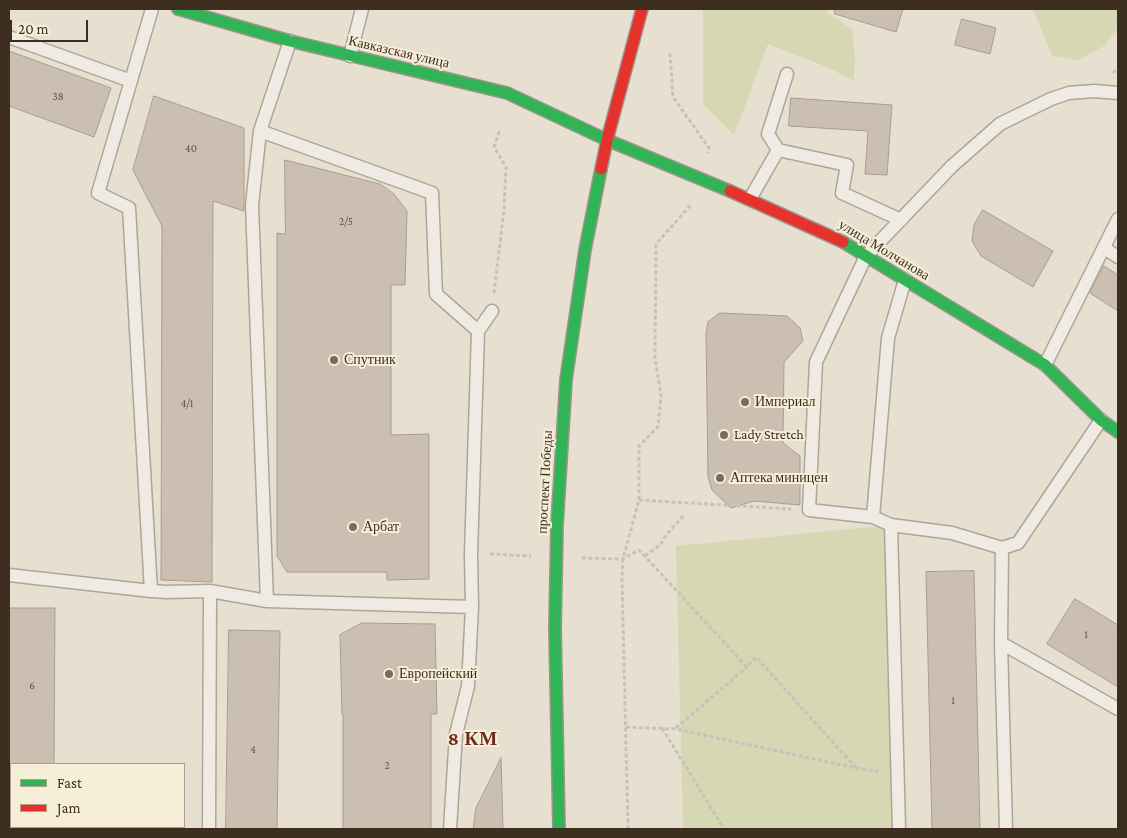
<!DOCTYPE html>
<meta charset="utf-8">
<style>
body{margin:0}
#map{position:relative;width:1127px;height:838px;overflow:hidden;background:#e7e0d1;font-family:"Crimson Pro",serif}
canvas{display:block}
.frame{position:absolute;inset:0;border:10px solid #3d2e20;pointer-events:none}
.legend{position:absolute;left:10px;top:763px;width:175px;height:65px;box-sizing:border-box;background:#f7eed8;border:1px solid #ada18e;margin:0;padding:6px 9px;list-style:none;font-size:15px;color:#3d2e20}
.legend li{display:flex;align-items:center;gap:10px;height:25px}
.legend b{width:25px;border:1px solid #ada18e}
.scale{position:absolute;left:10px;top:20px;width:78px;height:22px;box-sizing:border-box;border:2px solid #3d2e20;border-top:0;padding-left:6px;font-size:15px;line-height:18px;white-space:nowrap;color:#3d2e20;-webkit-text-stroke:4px #f7eed8;paint-order:stroke}
</style>
<div id="map">
<canvas width="1127" height="838"></canvas>
<div class="frame"></div>
<ul class="legend">
<li><b style="height:6px;background:#30b455"></b>Fast</li>
<li><b style="height:6px;background:#e5322d"></b>Jam</li>
</ul>
<div class="scale">20 m</div>
</div>
<script>
const context = document.querySelector('canvas').getContext('2d');
context.lineJoin = 'round';
function fillPath(path, color) { context.fillStyle = color; context.fill(path, 'evenodd'); }
function stroke(path, color, width, dash) { context.strokeStyle = color; context.lineWidth = width; context.lineCap = dash ? 'butt' : 'round'; context.setLineDash(dash || []); context.stroke(path); }
function write(font, color, halo, rows, align = 'center') {
  context.font = font + ' "Crimson Pro",serif'; context.lineWidth = 4; context.setLineDash([]); context.textBaseline = 'middle'; context.strokeStyle = halo; context.fillStyle = color; for (const [text, x, y, turn = 0] of rows) {
    context.save(); context.translate(x, y); context.rotate((+turn || 0) * Math.PI / 180); context.textAlign = isNaN(turn) ? turn : align; if (halo) context.strokeText(text, 0, 0); context.fillText(text, 0, 0); context.restore();
  }
}
fillPath(new Path2D(`
 M 703,9 L 827,9 L 828,13 L 852,29 L 855,59 L 854,81 L 827,67 L 768,44 L 734,135 L 703,104 Z
 M 1033,9 L 1118,9 L 1118,28 L 1104,46 L 1079,60 L 1052,56 Z
 M 891,525 L 899,829 L 683,829 L 676,546 Z`), '#d6d7b3');
const building = new Path2D(`
 M 835,9 L 903,9 L 896,32 L 835,14 Z
 M 962,19 L 996,28 L 990,54 L 955,45 Z
 M 9,51 L 111,88 L 94,137 L 9,106 Z
 M 154,96 L 244,128 L 244,211 L 213,201 L 212,582 L 161,580 L 162,226 L 133,170 Z
 M 791,98 L 892,105 L 887,175 L 865,174 L 868,131 L 789,126 Z
 M 285,160 L 380,184 L 394,194 L 407,211 L 405,285 L 391,285 L 391,435 L 429,434 L 429,579 L 387,580 L 387,572 L 287,572 L 277,556 L 277,233 L 285,234 Z
 M 983,210 L 1053,251 L 1033,287 L 981,256 L 972,241 L 974,225 Z
 M 1104,266 L 1118,275 L 1118,311 L 1090,293 Z
 M 720,313 L 787,316 L 800,328 L 803,341 L 784,362 L 783,443 L 800,456 L 800,505 L 754,501 L 731,508 L 712,490 L 708,477 L 706,333 L 708,322 Z
 M 974,571 L 980,829 L 932,829 L 926,572 Z
 M 1075,599 L 1118,625 L 1118,687 L 1047,644 Z
 M 9,608 L 55,608 L 54,764 L 9,764 Z
 M 362,623 L 435,624 L 437,714 L 431,714 L 431,829 L 343,829 L 343,714 L 342,714 L 340,635 Z
 M 229,630 L 280,631 L 277,829 L 226,829 Z
 M 501,758 L 503,829 L 473,829 L 476,808 Z`);
fillPath(building, '#cbbfb2');
stroke(building, '#a89c90', 1);
const lane = new Path2D(`
 M 9,37 L 131,81
 M 350,56 L 362,9
 M 260,131 L 432,193 L 436,294 L 478,331
 M 778,150 L 768,134 L 787,74
 M 750,199 L 778,150 L 847,165 L 842,193 L 901,220
 M 1104,248 L 1118,257
 M 1045,365 L 1118,219
 M 873,517 L 888,338 L 905,280
 M 891,525 L 873,517 L 809,510 L 816,362 L 866,256 L 952,166 L 1000,124 L 1051,99 L 1069,93 L 1094,91 L 1118,93
 M 9,575 L 151,591 L 166,592 L 210,591 L 267,601 L 472,607
 M 151,591 L 129,208 L 98,193 L 152,9
 M 267,601 L 252,205 L 260,131 L 290,41
 M 1001,643 L 1118,709
 M 209,829 L 210,591
 M 450,829 L 456,734 L 468,686 L 472,607 L 471,554 L 478,331 L 492,311
 M 899,829 L 891,525 L 952,533 L 1002,548
 M 1006,829 L 1001,643 L 1002,548 L 1018,543 L 1101,420`);
const fast = new Path2D(`
 M 178,9 L 290,41 L 507,93 L 607,140 L 730,191
 M 843,242 L 1045,365 L 1101,420 L 1118,432
 M 559,829 L 555,628 L 557,525 L 566,380 L 585,250 L 601,169`);
const jam = new Path2D(`
 M 601,169 L 607,140 L 642,9
 M 730,191 L 843,242`);
stroke(lane, '#ada599', 15);
stroke(fast, '#9c958a', 14);
stroke(jam, '#9c958a', 14);
stroke(new Path2D(`
 M 670,53 L 673,97 L 709,148 L 707,153
 M 1113,73 L 1118,68
 M 494,293 L 504,210 L 506,167 L 494,147 L 500,129
 M 639,500 L 791,509
 M 490,554 L 531,556
 M 645,556 L 661,544 L 666,535 L 685,514
 M 582,558 L 623,559 L 639,550 L 747,667 L 756,657 L 856,768
 M 626,727 L 676,729 L 856,768 L 878,771
 M 662,728 L 724,829
 M 676,728 L 747,667
 M 628,829 L 622,579 L 623,559 L 639,500 L 639,446 L 658,427 L 661,395 L 655,358 L 656,244 L 689,207 L 690,204`), '#c8c2b9', 3, [4, 2.5]);
stroke(lane, '#efebe3', 12);
stroke(fast, '#30b455', 11);
stroke(jam, '#e5322d', 11);
for (const [x, y, r, color] of [
 [334,360,5,"#786c5e"],
 [745,402,5,"#786c5e"],
 [724,435,5,"#786c5e"],
 [720,478,5,"#786c5e"],
 [353,527,5,"#786c5e"],
 [389,674,5,"#786c5e"]
]) { const dot = new Path2D(); dot.arc(x, y, r, 0, 2 * Math.PI); context.fillStyle = color; context.fill(dot); stroke(dot, '#f7eed8', 2); }
write('11px', '#605244', null, [
 ["38",58,97],
 ["40",191,149],
 ["2/5",346,222],
 ["4/1",187,404],
 ["1",1086,635],
 ["6",32,686],
 ["1",953,701],
 ["4",253,750],
 ["2",387,766]
]);
write('14px', '#3d2e20', '#f7eed8', [
 ["Кавказская улица",399,52,13],
 ["улица Молчанова",884,250,31],
 ["проспект Победы",545,482,-87]
]);
write('14px', '#3d2e20', '#f7eed8', [
 ["Спутник",344,360],
 ["Империал",755,402],
 ["Lady Stretch",734,435],
 ["Аптека миницен",730,478],
 ["Арбат",363,527],
 ["Европейский",399,674]
], 'left');
context.letterSpacing = '1px';
write('bold 19px', '#6b2e1e', '#f7eed8', [
 ["8 КМ",473,739]
]);
context.letterSpacing = '0px';
</script>
